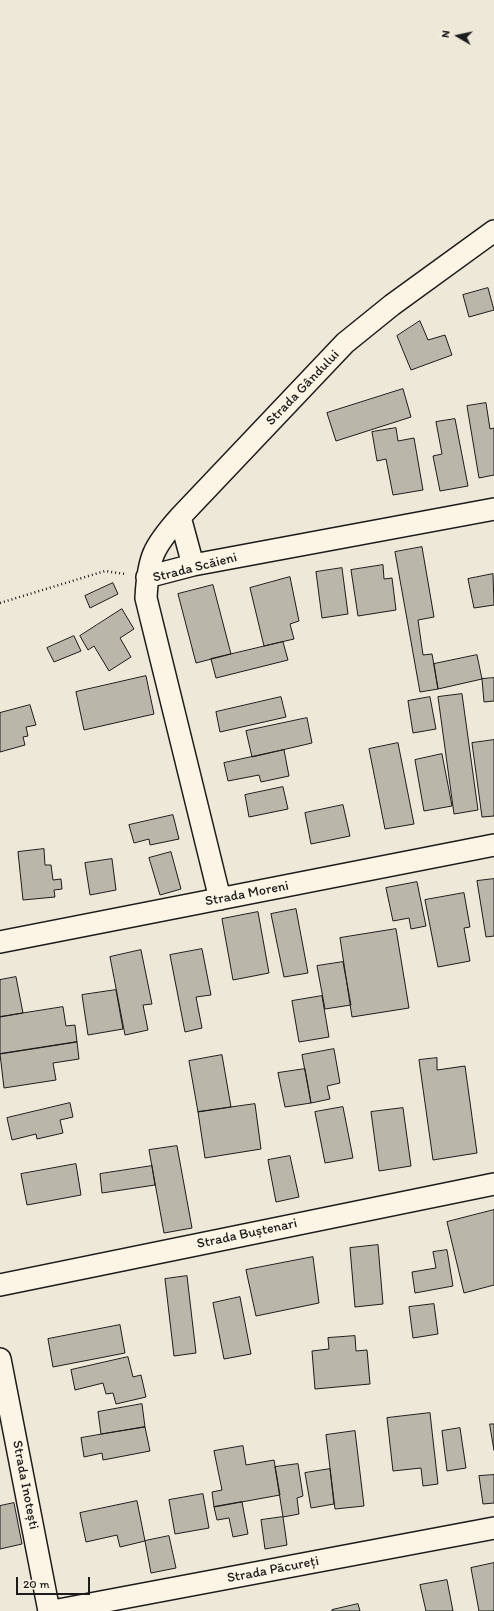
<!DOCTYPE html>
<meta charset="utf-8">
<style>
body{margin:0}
#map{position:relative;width:494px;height:1611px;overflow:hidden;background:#eee8d9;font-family:Itim,sans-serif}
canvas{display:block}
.north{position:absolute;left:438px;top:16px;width:40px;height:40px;-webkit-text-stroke:3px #fcf5e5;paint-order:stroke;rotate:279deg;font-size:11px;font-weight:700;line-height:16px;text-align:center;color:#1c1c1c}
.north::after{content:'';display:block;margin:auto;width:14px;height:18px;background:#1c1c1c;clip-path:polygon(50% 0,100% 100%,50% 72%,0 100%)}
.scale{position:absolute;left:16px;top:1577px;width:74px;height:18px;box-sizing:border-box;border:2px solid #1c1c1c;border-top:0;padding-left:5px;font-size:12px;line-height:14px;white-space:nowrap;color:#1c1c1c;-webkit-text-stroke:3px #fcf5e5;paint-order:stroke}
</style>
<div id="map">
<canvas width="494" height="1611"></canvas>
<div class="north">N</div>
<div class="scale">20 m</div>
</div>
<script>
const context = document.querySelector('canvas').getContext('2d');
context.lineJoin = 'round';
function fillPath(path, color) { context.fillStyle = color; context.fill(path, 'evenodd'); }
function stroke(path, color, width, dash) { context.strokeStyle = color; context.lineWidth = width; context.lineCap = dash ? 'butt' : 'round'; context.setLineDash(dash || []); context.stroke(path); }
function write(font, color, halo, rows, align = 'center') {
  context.font = font + ' Itim,sans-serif'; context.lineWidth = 3; context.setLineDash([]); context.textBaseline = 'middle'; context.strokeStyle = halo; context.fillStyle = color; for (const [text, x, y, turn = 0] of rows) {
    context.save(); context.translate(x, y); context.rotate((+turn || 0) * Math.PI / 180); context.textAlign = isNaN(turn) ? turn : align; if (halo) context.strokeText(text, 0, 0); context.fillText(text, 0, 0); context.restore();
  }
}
const building = new Path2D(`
 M 488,288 L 494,310 L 469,317 L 463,295 Z
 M 420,321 L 428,340 L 445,335 L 452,355 L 411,370 L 397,336 Z
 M 403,389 L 411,417 L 336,441 L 327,413 Z
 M 486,403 L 490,429 L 494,428 L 494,475 L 479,478 L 467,406 Z
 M 455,419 L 468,486 L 440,491 L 433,456 L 442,454 L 436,422 Z
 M 396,428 L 398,441 L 414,438 L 423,490 L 393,495 L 386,459 L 377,461 L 372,432 Z
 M 422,547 L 434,617 L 418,620 L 423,655 L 432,654 L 438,689 L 420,692 L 395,552 Z
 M 383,565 L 384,579 L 392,578 L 396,610 L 358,616 L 351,570 Z
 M 342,568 L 348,614 L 322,618 L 316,572 Z
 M 493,574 L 494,605 L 474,608 L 468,579 Z
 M 290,577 L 299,621 L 290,624 L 294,639 L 264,646 L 250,588 Z
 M 113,583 L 118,594 L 90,608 L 85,596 Z
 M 213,585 L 231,654 L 196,663 L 178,594 Z
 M 122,609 L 134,629 L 120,638 L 131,657 L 109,671 L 94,646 L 88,650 L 80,636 Z
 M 74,636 L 81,651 L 54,662 L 47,648 Z
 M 283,642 L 288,660 L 216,678 L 211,659 Z
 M 477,655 L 482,679 L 438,689 L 434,664 Z
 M 146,676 L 154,714 L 84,730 L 76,692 Z
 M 494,678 L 494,701 L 484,702 L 482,679 Z
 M 462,694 L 478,810 L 454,814 L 438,697 Z
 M 281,697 L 286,717 L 220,732 L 216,712 Z
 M 430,697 L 436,729 L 413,733 L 408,701 Z
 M 30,705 L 36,725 L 26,727 L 28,736 L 23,737 L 25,745 L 0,752 L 0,713 Z
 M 307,718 L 312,743 L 252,757 L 246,731 Z
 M 494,740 L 494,816 L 482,817 L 472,743 Z
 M 398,743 L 414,824 L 385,829 L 369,749 Z
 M 284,750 L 289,776 L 261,782 L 259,775 L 228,781 L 224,763 Z
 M 442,754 L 452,806 L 424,811 L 415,760 Z
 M 283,787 L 288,809 L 249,817 L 245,795 Z
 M 343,805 L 350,836 L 311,844 L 305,813 Z
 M 173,815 L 179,839 L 150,845 L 149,839 L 134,843 L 129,825 Z
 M 44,849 L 45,865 L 51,865 L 53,880 L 61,879 L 62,889 L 54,890 L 55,897 L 23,900 L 18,852 Z
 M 171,852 L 181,889 L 160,895 L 149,858 Z
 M 112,859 L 116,890 L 90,895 L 85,863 Z
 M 494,879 L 494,936 L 486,937 L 477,881 Z
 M 417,882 L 426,926 L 411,929 L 409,918 L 393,921 L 386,888 Z
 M 464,893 L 470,927 L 464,928 L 470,961 L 438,967 L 425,900 Z
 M 296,909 L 308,973 L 284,977 L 271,914 Z
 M 258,912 L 269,973 L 233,980 L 222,919 Z
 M 396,929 L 409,1008 L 352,1017 L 340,938 Z
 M 202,949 L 211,995 L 196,997 L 202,1028 L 185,1032 L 170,955 Z
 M 141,950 L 152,1004 L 143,1005 L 148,1030 L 125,1035 L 110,957 Z
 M 343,962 L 351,1005 L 325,1009 L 317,966 Z
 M 16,977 L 23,1013 L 0,1017 L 0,980 Z
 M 116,990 L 123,1029 L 88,1035 L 82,995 Z
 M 322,996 L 329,1037 L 299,1042 L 292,1001 Z
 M 63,1007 L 66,1026 L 75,1025 L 77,1042 L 0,1054 L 0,1017 Z
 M 77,1042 L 79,1059 L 53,1063 L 56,1080 L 4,1088 L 0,1054 Z
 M 334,1049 L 340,1083 L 327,1086 L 330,1099 L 311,1103 L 302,1055 Z
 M 222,1055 L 231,1107 L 198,1112 L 189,1061 Z
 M 437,1058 L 437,1070 L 465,1066 L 477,1153 L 433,1160 L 419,1060 Z
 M 305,1069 L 311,1103 L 285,1107 L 278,1073 Z
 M 70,1103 L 73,1117 L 60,1120 L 63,1133 L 37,1139 L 36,1134 L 12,1140 L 7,1118 Z
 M 255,1104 L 261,1149 L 205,1158 L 198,1112 Z
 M 343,1107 L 353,1158 L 325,1163 L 315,1112 Z
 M 403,1108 L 411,1166 L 379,1171 L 371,1112 Z
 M 177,1146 L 192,1228 L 164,1233 L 149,1150 Z
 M 290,1156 L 299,1197 L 276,1202 L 268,1160 Z
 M 76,1164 L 81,1195 L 27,1205 L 21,1174 Z
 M 152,1166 L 155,1185 L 102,1193 L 100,1174 Z
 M 494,1210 L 494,1285 L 464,1293 L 447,1222 Z
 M 378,1245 L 383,1304 L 355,1307 L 350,1248 Z
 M 447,1250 L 453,1286 L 415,1293 L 412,1272 L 436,1268 L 433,1252 Z
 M 313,1257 L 319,1303 L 256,1316 L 246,1270 Z
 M 187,1276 L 196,1353 L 174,1356 L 165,1279 Z
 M 240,1297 L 251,1354 L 224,1359 L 213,1303 Z
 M 434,1304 L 438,1334 L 413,1338 L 409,1307 Z
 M 120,1325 L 125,1353 L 53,1367 L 48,1339 Z
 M 355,1336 L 356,1351 L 367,1350 L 370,1384 L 315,1389 L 312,1351 L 329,1349 L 328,1338 Z
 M 128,1357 L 133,1377 L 141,1375 L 146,1397 L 116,1404 L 113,1393 L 106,1394 L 103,1383 L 75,1390 L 71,1370 Z
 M 142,1404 L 145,1427 L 101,1434 L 98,1412 Z
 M 430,1413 L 438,1484 L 423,1486 L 421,1468 L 393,1471 L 387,1418 Z
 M 490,1424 L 494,1424 L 494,1450 Z
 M 145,1427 L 150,1451 L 103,1460 L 102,1453 L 84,1457 L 81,1438 Z
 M 460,1428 L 466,1468 L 447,1471 L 442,1431 Z
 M 355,1431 L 364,1506 L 335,1509 L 326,1435 Z
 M 243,1446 L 246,1465 L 274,1460 L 280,1495 L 214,1507 L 212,1492 L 222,1490 L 214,1451 Z
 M 298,1464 L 303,1496 L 297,1498 L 299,1514 L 283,1517 L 275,1467 Z
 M 330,1469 L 334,1504 L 311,1508 L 305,1473 Z
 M 494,1475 L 494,1503 L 483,1504 L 479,1476 Z
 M 203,1494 L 209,1528 L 175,1534 L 169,1500 Z
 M 137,1501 L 145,1541 L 120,1547 L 117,1535 L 86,1542 L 80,1513 Z
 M 242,1502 L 248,1534 L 233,1537 L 229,1518 L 217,1520 L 214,1507 Z
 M 14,1503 L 22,1544 L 0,1549 L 0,1506 Z
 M 283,1517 L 287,1545 L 265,1549 L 261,1520 Z
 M 169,1536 L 176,1568 L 151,1573 L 145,1541 Z
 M 494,1563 L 494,1611 L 479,1611 L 471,1568 Z
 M 447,1580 L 453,1611 L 426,1611 L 420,1585 Z
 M 358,1604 L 360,1611 L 332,1611 L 332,1610 Z`);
fillPath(building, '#bab6aa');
stroke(building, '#1c1c1c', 1);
const minor = new Path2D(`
 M 180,517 L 193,565
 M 147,577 L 193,565 L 494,509
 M 220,899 L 146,598 C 148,558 153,547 180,517 L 345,343 L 392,305 L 494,231
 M 0,942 L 494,845
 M 0,1285 L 494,1184
 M 0,1359 L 49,1611
 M 53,1611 L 494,1528`);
stroke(minor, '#1c1c1c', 24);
stroke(new Path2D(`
 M 0,603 L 105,571 L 125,574`), '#1c1c1c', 2.5, [1, 3]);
stroke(minor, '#fcf5e5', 21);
write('14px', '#1c1c1c', '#fcf5e5', [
 ["Strada Gândului",303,388,-46],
 ["Strada Scăieni",195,568,-14],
 ["Strada Moreni",247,894,-11],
 ["Strada Buștenari",247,1234,-12],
 ["Strada Inotești",25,1485,79],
 ["Strada Păcureți",273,1570,-11]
]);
</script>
